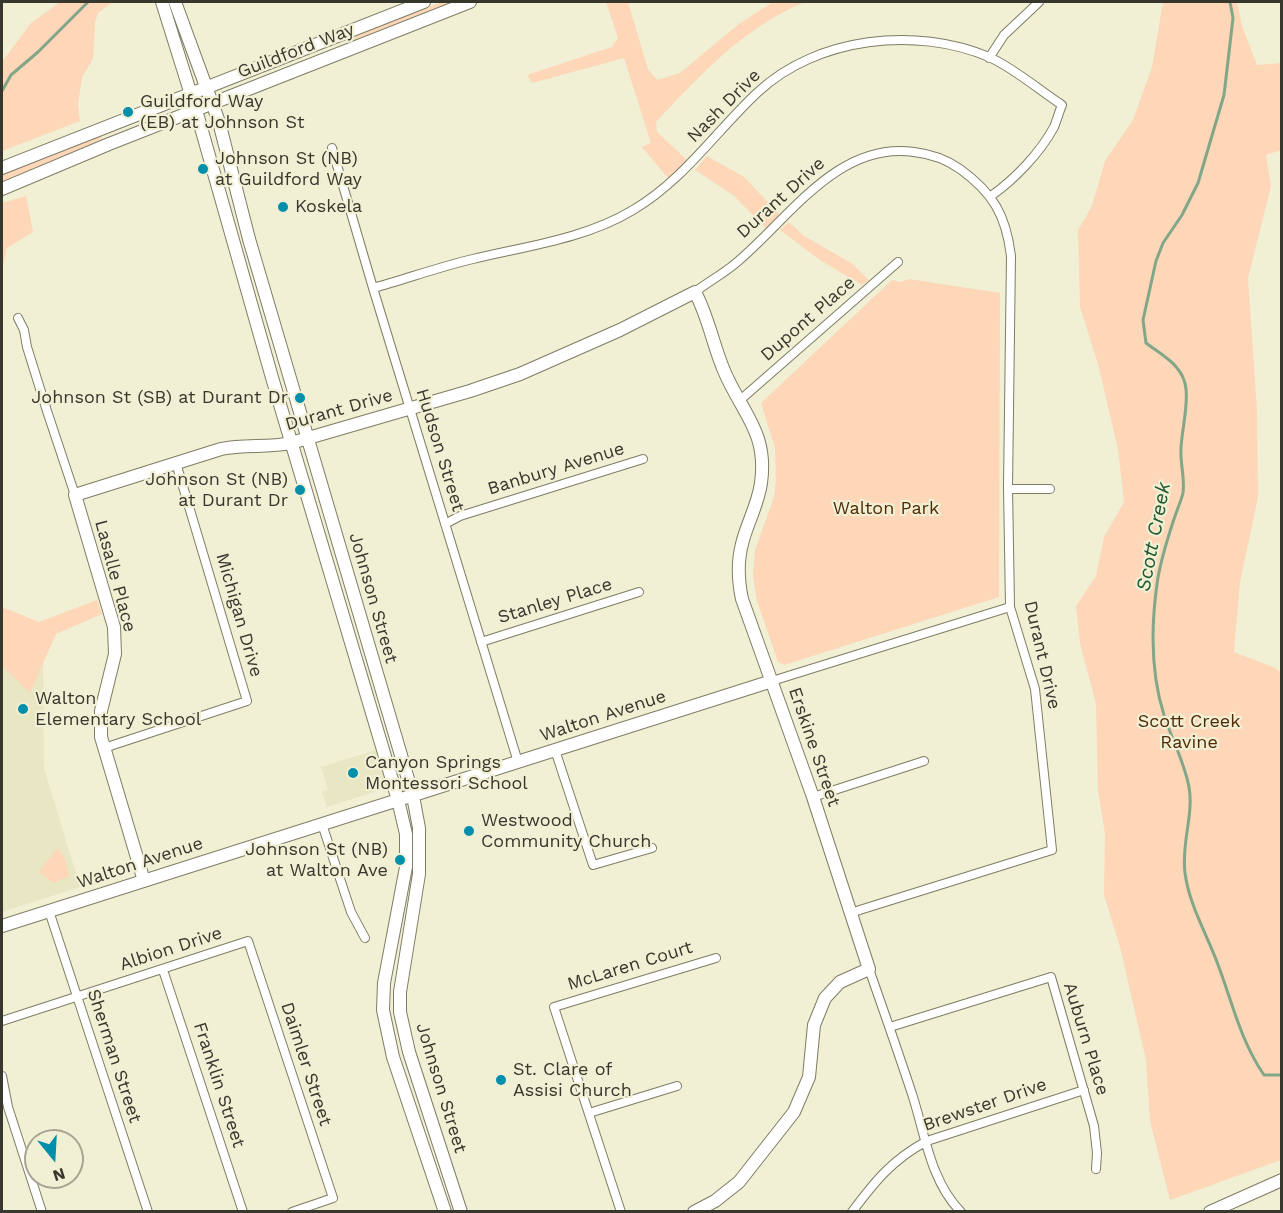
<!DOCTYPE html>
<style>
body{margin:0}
#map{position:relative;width:1283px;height:1213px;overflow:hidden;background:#f1efd4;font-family:"Work Sans",sans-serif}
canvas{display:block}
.frame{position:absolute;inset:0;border:3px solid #38372d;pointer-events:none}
.north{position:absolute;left:24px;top:1129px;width:60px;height:60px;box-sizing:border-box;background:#f1efd4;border:2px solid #a7a591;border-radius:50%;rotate:162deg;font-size:16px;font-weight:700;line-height:24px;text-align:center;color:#38372d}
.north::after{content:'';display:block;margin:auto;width:21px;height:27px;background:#018fab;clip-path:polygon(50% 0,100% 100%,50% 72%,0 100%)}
</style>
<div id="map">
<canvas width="1283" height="1213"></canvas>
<div class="frame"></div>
<div class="north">N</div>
</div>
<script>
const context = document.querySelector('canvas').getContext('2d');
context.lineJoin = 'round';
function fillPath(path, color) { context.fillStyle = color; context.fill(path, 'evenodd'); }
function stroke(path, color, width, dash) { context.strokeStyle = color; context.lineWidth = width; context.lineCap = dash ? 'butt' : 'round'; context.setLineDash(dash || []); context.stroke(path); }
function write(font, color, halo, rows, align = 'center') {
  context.font = font + ' "Work Sans",sans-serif'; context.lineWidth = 4.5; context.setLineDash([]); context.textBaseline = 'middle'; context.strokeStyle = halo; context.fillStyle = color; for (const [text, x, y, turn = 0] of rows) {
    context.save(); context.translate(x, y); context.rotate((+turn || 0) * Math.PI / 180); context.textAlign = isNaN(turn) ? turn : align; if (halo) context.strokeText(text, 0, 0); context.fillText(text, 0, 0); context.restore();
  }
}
fillPath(new Path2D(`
 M 2,618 L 43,650 L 44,768 L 80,887 L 2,912 Z
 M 376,750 L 385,780 L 380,790 L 327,807 L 322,792 L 328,790 L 321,767 Z`), '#e8e6c3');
fillPath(new Path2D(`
 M 60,2 L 113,2 L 98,13 L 95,22 L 93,59 L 82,77 L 78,104 L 80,121 L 2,151 L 2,62 L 31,23 Z
 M 442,2 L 454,2 L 353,41 L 352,39 L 371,29 Z
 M 606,2 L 628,2 L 648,69 L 657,80 L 680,73 L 739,24 L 773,2 L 805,2 C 743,28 701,74 656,122 L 657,132 L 687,160 L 669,179 L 642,147 L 651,143 L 624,58 L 532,83 L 527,75 L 612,47 L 618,38 Z
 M 1163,2 L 1237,2 L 1242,26 L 1257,65 L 1282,63 L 1281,150 L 1266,155 L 1271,186 L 1248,278 L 1257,410 L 1258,497 L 1240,582 L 1234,652 L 1275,668 L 1281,673 L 1281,1160 L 1170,1200 L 1150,1121 L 1146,1060 L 1120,947 L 1104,895 L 1105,834 L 1098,790 L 1096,704 L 1080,643 L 1076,606 L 1096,576 L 1104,537 L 1124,502 L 1118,449 L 1098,364 L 1080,307 L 1078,230 L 1092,206 L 1105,161 L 1133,120 L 1152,67 Z
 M 101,136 L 102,138 L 79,151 L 2,184 L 2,175 Z
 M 707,156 L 744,177 L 780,215 L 766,228 L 733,195 L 695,170 Z
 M 26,196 L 33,232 L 7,248 L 2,270 L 2,203 Z
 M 789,222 L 804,236 L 851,263 L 869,280 L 862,285 L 820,260 L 780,230 Z
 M 909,279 L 1000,293 L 999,597 L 784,665 L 778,662 L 757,601 L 753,576 L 755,550 L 774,497 L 776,481 L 775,448 L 761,403 L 892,280 L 901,282 Z
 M 97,600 L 102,614 L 56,634 L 30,693 L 2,666 L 2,607 L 39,622 Z
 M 57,848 L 64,856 L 69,874 L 68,877 L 53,883 L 39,872 Z`), '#fed6b8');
stroke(new Path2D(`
 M 1230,2 L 1233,18 L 1224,95 L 1198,183 L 1182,215 L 1163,243 L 1156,261 L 1143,320 L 1146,343 C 1163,356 1184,366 1186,389 C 1188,408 1182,429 1181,448 C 1180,463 1185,478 1183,493 C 1181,501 1177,510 1174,519 C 1167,540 1160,562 1157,584 C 1151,627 1151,674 1164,715 C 1172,740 1184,761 1189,787 C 1194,815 1181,843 1185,873 C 1189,904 1206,933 1217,962 C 1232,1001 1240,1040 1264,1075 L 1282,1075
 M 2,91 L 11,75 L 38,52 L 88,2`), '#81a788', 3);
const street = new Path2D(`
 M 989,58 L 1004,35 L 1039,2
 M 332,148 L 373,288 L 518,762
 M 373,288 C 406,279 439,267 473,259 C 527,246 585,239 633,210 C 684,180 716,131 758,92 C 817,37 916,26 989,57 C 1014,68 1039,90 1062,105 C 1059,112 1057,120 1054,127 C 1040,153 1015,179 991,196
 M 695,292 C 708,282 723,274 736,263 C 788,220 837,141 914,152 C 931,154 946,159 960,169 C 993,193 1006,215 1011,256 L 1008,487 L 1010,607 L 1035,689 L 1052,850 L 850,913
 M 18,318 L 24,330 L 27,347 L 47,411 L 75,495
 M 739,401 L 898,262
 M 1009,489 L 1050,489
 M 445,524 L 460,516 L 643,459
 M 481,642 L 639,592
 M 772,681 L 1010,607
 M 104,748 L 247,701 L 176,463
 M 555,750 L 593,865 L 652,848
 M 813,797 L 924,761
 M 322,824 L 351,912 L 365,938
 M 49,911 L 148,1212
 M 869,969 C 884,1012 899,1054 913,1097 C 925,1135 931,1182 961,1212
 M 163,970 L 243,1212
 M 2,1021 L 248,941 L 333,1198 L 292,1212
 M 890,1027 L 1051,977 L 1094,1126 L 1097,1153 L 1096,1169
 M 2,1076 L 8,1107 L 42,1212
 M 589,1113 L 677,1086
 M 621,1212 L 554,1007 L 716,958
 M 852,1212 C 875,1181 893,1159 927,1141 L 1084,1090`);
const secondary = new Path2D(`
 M 162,2 L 198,117 L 273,381 L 398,800 L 406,834 L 406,867 L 384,983 L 383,1010 L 393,1057 L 445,1212
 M 175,2 L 219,122 L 249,239 L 413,796 L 419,828 L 419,874 L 400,992 L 400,1012 L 409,1052 L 461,1212
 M 2,168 L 424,2
 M 2,189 L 109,144 L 470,2
 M 144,881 L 101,737 L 101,711 L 115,654 L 114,627 L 75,495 L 221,449 C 244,444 268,448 291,443 L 470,391 L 520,374 L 620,330 L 695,292 C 709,318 713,346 725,373 C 743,414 768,433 761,483 C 758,505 747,523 742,544 C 737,563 738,580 742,599 L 813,797 L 869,969 L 840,982 L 825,998 L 814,1025 L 809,1077 L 794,1112 L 739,1182 L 715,1201 L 694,1212
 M 2,926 L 772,681
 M 1210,1212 L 1282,1180`);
stroke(street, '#7e7d64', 10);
stroke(secondary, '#7e7d64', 14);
stroke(street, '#fff', 8);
stroke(secondary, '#fff', 12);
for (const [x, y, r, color] of [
 [128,112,6,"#018fab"],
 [203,169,6,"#018fab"],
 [283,207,6,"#018fab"],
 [300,398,6,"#018fab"],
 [300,490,6,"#018fab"],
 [23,709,6,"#018fab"],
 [353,773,6,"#018fab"],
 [469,831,6,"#018fab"],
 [400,860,6,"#018fab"],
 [501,1080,6,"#018fab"]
]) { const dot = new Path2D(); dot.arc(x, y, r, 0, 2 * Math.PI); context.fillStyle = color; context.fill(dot); stroke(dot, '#f1efd4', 2); }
write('18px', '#38372d', '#f1efd4', [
 ["Guildford Way",296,51,-21],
 ["Nash Drive",724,106,-45],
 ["Durant Drive",781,198,-42],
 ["Dupont Place",808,319,-41],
 ["Durant Drive",339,410,-16],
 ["Hudson Street",440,450,73],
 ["Banbury Avenue",556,469,-17],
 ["Lasalle Place",115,576,75],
 ["Johnson Street",373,598,74],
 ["Stanley Place",555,601,-17],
 ["Michigan Drive",239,615,74],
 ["Durant Drive",1042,655,77],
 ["Walton Avenue",603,716,-18],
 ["Erskine Street",814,747,71],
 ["Walton Avenue",140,863,-18],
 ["Albion Drive",171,949,-18],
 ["McLaren Court",630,966,-17],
 ["Auburn Place",1086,1039,73],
 ["Sherman Street",114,1056,72],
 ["Daimler Street",306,1064,72],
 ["Franklin Street",219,1085,72],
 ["Johnson Street",441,1088,73],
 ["Brewster Drive",985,1105,-19]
]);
write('18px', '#38372d', '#f1efd4', [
 ["Guildford Way",140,102],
 ["(EB) at Johnson St",140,123],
 ["Johnson St (NB)",215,159],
 ["at Guildford Way",215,180],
 ["Koskela",295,207],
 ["Johnson St (SB) at Durant Dr",288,398,"right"],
 ["Johnson St (NB)",288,480,"right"],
 ["at Durant Dr",288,501,"right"],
 ["Walton",35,699],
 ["Elementary School",35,720],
 ["Canyon Springs",365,763],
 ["Montessori School",365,784],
 ["Westwood",481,821],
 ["Community Church",481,842],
 ["Johnson St (NB)",388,850,"right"],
 ["at Walton Ave",388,871,"right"],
 ["St. Clare of",513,1070],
 ["Assisi Church",513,1091]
], 'left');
write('18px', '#502a05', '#f1efd4', [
 ["Walton Park",886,509],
 ["Scott Creek",1189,722],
 ["Ravine",1189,743]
]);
write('italic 20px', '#205a30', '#f1efd4', [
 ["Scott Creek",1154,537,-79]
]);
</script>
